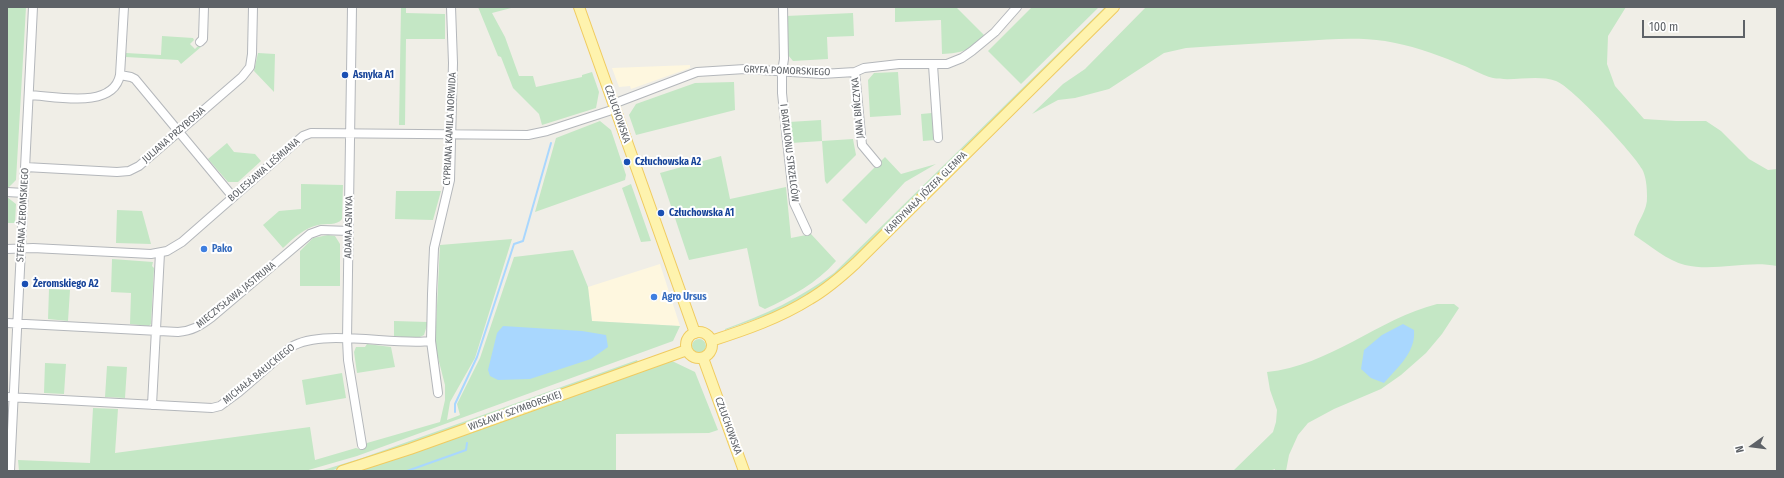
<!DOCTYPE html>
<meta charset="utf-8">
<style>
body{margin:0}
#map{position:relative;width:1784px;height:478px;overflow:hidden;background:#f0eee7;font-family:"Fira Sans Condensed",sans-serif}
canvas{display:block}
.frame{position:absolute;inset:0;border:8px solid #5e6267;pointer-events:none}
.north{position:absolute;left:1732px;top:426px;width:40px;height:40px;-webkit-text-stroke:3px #fff;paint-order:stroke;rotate:256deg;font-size:11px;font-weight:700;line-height:16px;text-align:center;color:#5e6267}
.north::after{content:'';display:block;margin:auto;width:14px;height:18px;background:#5e6267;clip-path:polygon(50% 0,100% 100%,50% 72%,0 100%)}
.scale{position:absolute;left:1642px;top:20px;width:103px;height:18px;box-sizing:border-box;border:2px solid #5e6267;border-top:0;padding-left:5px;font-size:12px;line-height:14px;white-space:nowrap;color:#5e6267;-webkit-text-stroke:3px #fff;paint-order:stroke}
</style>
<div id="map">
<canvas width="1784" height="478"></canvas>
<div class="frame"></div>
<div class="north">N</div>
<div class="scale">100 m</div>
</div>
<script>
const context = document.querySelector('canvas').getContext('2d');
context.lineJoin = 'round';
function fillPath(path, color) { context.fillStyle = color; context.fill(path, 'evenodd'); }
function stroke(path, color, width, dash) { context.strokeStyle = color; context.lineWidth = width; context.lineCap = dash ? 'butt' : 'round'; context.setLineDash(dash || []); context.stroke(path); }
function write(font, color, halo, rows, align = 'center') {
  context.font = font + ' "Fira Sans Condensed",sans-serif'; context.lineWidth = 4; context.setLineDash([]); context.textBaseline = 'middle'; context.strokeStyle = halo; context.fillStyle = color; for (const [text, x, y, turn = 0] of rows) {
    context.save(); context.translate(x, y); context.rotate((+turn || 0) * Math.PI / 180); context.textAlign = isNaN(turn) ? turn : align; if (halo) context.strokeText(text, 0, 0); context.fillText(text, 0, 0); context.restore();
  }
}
fillPath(new Path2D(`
 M 690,65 L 690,68 L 631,89 L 630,86 L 619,87 L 612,68 Z
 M 660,264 L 680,326 L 592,321 L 588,287 Z`), '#fef7df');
fillPath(new Path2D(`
 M 7,7 L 26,7 L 16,180 L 9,187 L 7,187 Z
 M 401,7 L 406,7 L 406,13 L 445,14 L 445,39 L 406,39 L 405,125 L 399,125 Z
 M 478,7 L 515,7 L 492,13 L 505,37 L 519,76 L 533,76 L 536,87 L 582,77 L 582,75 L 592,72 L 599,92 L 596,108 L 542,125 L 539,114 L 513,88 L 501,57 L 498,56 Z
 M 895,7 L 956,7 L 984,35 C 969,51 963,53 942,54 L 941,20 L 895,22 Z
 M 1032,7 L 1099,7 L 1021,84 L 988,51 Z
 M 1105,7 L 1108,7 L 851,261 L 822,286 L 779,311 L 725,330 L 725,329 C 765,315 800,298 834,273 Z
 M 1146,7 L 1626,7 L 1608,36 L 1607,64 L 1615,86 L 1644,119 L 1676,121 L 1706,121 L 1721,131 L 1749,159 L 1768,170 L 1777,169 L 1777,266 C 1747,260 1715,272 1685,265 C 1668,261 1649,245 1634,235 C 1637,221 1648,211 1647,196 C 1647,187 1646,176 1642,169 C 1634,154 1571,86 1556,81 C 1536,74 1514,82 1493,78 C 1481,75 1469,67 1457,63 C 1434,53 1409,45 1385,41 C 1358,37 1330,39 1303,41 C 1264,43 1225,45 1186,48 L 1164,53 L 1109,89 L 1075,98 L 1058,100 L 1032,114 L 1063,84 L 1085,69 Z
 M 853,13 L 854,36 L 827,37 L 828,59 L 793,61 L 788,55 L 786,16 Z
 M 162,36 L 193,38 L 194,40 L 190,44 L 195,49 L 199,45 L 201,47 L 181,64 L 178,60 L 126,57 L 126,53 L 161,55 Z
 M 258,53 L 275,54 L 274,92 L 254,71 Z
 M 898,72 L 901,115 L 870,117 L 868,80 L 874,73 Z
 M 734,82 L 735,110 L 636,135 L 629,115 L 636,104 L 695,83 Z
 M 932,113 L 935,140 L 923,141 L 921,114 Z
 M 821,120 L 822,141 L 853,139 L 856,155 L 827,184 L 825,181 L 822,141 L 791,143 L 789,122 Z
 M 600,121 L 611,130 L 626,175 L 625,180 L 535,212 L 556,138 Z
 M 227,143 L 234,152 L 255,154 L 261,161 L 238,182 L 228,182 L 208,159 Z
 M 721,156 L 730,199 L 786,187 L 791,238 L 811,234 L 836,261 C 817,283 791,297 765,309 L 759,306 L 747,248 L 689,260 L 660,173 Z
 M 885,157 L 901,174 L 936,164 L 905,182 L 866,224 L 842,200 Z
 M 301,184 L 343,185 L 342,219 C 337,226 326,223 318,225 C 304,228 294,238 283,248 L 263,225 L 279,211 L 301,209 Z
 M 631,184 L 651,241 L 641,242 L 622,188 Z
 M 396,191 L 441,191 L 433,220 L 395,219 Z
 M 7,197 L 16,204 L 15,223 L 7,223 Z
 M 117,210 L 142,211 L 151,244 L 116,243 Z
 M 328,235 L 335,236 L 340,244 L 340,286 L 300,286 L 300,251 L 313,238 Z
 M 512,239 L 475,358 L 450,402 L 447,420 L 460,415 L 457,404 L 480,358 L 514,257 L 573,250 L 588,287 L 592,321 L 680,326 L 673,341 L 357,456 L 305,471 L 19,471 L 18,460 L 90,463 L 93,408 L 118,409 L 115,453 L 310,427 L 315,460 L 356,448 L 363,450 L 367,443 L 440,422 L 445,400 L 445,385 L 435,346 L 440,245 Z
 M 112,259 L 153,262 L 152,266 L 154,268 L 151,324 L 149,326 L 130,324 L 131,293 L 111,292 Z
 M 49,289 L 70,290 L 68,321 L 48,319 Z
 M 1437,304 L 1454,304 L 1459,308 L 1442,334 L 1426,353 L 1401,375 L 1381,389 L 1334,409 L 1308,423 L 1298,435 L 1289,455 L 1286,471 L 1275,471 L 1275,469 L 1269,471 L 1233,471 L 1273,432 L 1276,422 L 1277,410 L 1270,390 L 1267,372 C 1329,366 1378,319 1437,304 Z
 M 394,321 L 428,322 L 424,335 L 416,339 L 394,336 Z
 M692 346a7 7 0 1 1 14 0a7 7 0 1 1-14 0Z
 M 367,344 L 391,347 L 395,367 L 357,373 L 354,352 L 356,347 L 365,347 Z
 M 637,360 L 638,362 L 636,364 L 362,461 L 330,471 L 320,471 L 362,458 Z
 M 672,361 L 695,372 L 718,430 L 709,433 L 616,434 L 616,471 L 360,471 Z
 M 45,363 L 66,364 L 64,394 L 44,393 Z
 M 107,366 L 127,367 L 125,398 L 105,397 Z
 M 342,373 L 346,398 L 306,405 L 302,380 Z`), '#c4e7c5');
fillPath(new Path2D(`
 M 1403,324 L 1414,330 C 1416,352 1398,367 1384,383 L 1371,378 L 1361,369 L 1364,350 L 1382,335 Z
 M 503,326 L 582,331 L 606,335 L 608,347 L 591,359 L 530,379 L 498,380 L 490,376 L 488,370 L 497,333 Z`), '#a9d7fe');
stroke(new Path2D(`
 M 455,412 L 455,404 L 477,357 L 514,244 L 523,241 L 551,143
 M 407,471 L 466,450 L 467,443`), '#a9d7fe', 2);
const minor = new Path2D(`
 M 352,7 L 347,339 L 348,360 L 362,445
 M 783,7 L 784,59 L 782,72 L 782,93 L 787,141 L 794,203 L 807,231
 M 200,42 L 203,39 L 204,7
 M 933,65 L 938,138
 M 855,72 L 862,145 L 877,163
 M 120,75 L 131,77 L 135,79 L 233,197
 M 29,95 C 55,96 113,110 120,75 L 124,7
 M 613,104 L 697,72 L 745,69 L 822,74 L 855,72 L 864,68 L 899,64 L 947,64 L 962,58 L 972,51 L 995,32 L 1017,7
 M 25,167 L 117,172 L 129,171 L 139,166 L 242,77 L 250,67 L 252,54 L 253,7
 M 7,192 L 24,193
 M 7,249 L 33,248 L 151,254 L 167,251 L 182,242 L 303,136 L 311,133 L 528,135 L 547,131 L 615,109
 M 7,323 L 178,332 C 192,331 200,326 212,317 L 310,234 L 321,230 L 349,231
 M 438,393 L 431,341 L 432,294 L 434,248 L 450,180 L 453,63 L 451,7
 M 7,397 L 212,408 L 220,406 L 239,392 L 291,347 C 322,328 394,346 431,341
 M 152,405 L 160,253
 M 10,471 L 33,7`);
const major = new Path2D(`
 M 579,7 L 695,333
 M686 345a13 13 0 1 1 26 0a13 13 0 1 1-26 0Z
 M 711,341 C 745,330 780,318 810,299 C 827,289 842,276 856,263 L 1114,7
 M 703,358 L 744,471
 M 342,471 L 410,449 L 687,350`);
stroke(minor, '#b4b7bb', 10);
stroke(major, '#f0cb60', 12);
stroke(minor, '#fff', 8);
stroke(major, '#fef3ae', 10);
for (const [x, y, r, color] of [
 [345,75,4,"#1a4fb4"],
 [627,162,4,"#1a4fb4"],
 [661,213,4,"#1a4fb4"],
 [204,249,4,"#3f7fe0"],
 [25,284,4,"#1a4fb4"],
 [654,297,4,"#3f7fe0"]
]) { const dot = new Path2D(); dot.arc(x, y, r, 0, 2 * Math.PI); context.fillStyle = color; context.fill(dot); stroke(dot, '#fff', 1.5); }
write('10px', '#5e6267', '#fff', [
 ["GRYFA POMORSKIEGO",787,71,2],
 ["JANA BIŃCZYKA",858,108,-95],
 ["CZŁUCHOWSKA",617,114,71],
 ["CYPRIANA KAMILA NORWIDA",450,129,-87],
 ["JULIANA PRZYBOSIA",174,135,-41],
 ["I BATALIONU STRZELCÓW",789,153,83],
 ["BOLESŁAWA LEŚMIANA",264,170,-41],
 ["KARDYNAŁA JÓZEFA GLEMPA",926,193,-45],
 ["STEFANA ŻEROMSKIEGO",23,215,-87],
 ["ADAMA ASNYKA",349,227,-89],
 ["MIECZYSŁAWA JASTRUNA",236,295,-39],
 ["MICHAŁA BAŁUCKIEGO",259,374,-39],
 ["WISŁAWY SZYMBORSKIEJ",515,411,-20],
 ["CZŁUCHOWSKA",728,426,70]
]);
write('bold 10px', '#164399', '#fff', [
 ["Asnyka A1",353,75],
 ["Człuchowska A2",635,162],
 ["Człuchowska A1",669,213],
 ["Żeromskiego A2",33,284]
], 'left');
write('bold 10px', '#366cbe', '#fff', [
 ["Pako",212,249],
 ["Agro Ursus",662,297]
], 'left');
</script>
